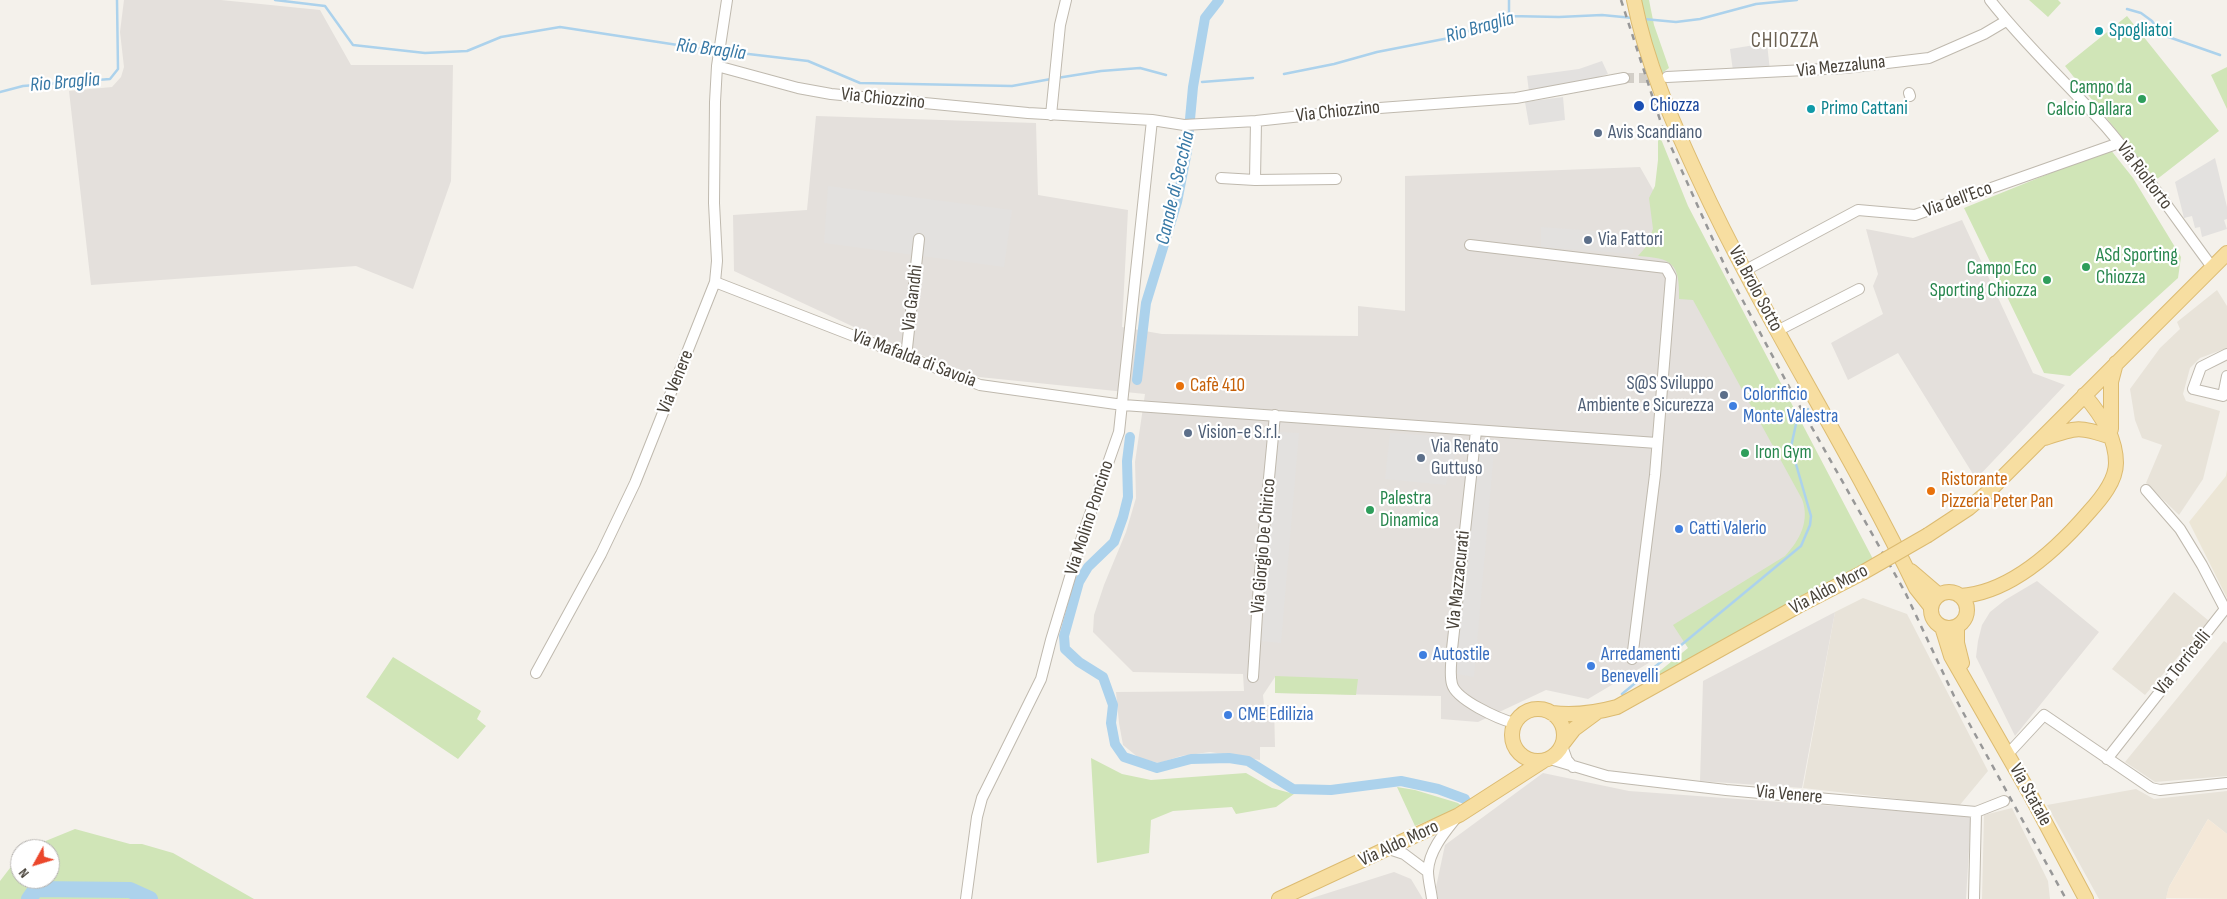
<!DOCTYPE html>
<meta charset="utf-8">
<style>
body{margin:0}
#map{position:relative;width:2227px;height:899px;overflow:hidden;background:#f4f1eb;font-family:"Sofia Sans Condensed",sans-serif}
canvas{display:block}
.north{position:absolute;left:10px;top:839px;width:50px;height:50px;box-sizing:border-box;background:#fff;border:1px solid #b6b3b0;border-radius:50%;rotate:231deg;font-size:14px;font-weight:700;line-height:20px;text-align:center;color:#484239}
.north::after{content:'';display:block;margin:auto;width:18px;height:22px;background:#eb472b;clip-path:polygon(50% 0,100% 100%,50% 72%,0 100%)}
</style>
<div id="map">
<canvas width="2227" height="899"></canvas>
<div class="north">N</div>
</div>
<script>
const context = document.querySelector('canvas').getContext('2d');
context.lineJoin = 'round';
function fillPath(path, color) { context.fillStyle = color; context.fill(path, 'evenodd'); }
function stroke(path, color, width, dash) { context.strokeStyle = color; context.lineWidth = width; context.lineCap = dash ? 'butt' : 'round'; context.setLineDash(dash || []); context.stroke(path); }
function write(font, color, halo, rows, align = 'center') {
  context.font = font + ' "Sofia Sans Condensed",sans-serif'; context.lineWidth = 4.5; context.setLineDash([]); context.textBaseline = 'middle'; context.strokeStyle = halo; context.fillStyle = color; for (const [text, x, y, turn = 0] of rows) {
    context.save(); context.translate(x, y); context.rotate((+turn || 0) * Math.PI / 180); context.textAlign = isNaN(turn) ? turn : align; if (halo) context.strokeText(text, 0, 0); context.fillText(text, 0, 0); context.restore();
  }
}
fillPath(new Path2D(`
 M 2217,290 L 2227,306 L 2227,348 L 2200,358 L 2190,368 L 2183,394 L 2186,401 L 2220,411 L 2203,479 L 2179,515 L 2146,483 L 2162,445 L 2142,438 L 2135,420 L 2130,389 L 2160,348 L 2180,329 L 2177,322 Z
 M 2174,592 L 2209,621 L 2145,695 L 2112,669 Z
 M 1863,598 L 1907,614 L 1988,771 L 1959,806 L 1803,788 L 1835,612 Z
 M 2224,641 L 2227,643 L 2227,776 L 2155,782 L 2125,762 Z
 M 2136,789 L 2154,799 L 2227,791 L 2227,834 L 2208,819 L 2169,887 L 2166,899 L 2099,899 L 2047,805 Z
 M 2012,808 L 2048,881 L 2050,899 L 1982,899 L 1984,815 Z`), '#e8e3d9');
fillPath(new Path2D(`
 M 2208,819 L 2227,834 L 2227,899 L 2166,898 L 2169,887 Z`), '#f4e8d8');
fillPath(new Path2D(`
 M 124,0 L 221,0 L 320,10 L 351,65 L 453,65 L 451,181 L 413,289 L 356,266 L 91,285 L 69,91 L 112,87 L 121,77 L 124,67 L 120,32 Z
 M 816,116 L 1036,123 L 1038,195 L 1128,210 L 1122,327 L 1162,334 L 1358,336 L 1358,306 L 1405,311 L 1405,176 L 1640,167 L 1853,542 L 1588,699 L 1546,690 L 1478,722 L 1441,719 L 1441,696 L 1275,693 L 1275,677 L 1263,695 L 1264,705 L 1274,705 L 1275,747 L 1260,747 L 1260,760 L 1210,752 L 1181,756 L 1159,763 L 1139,758 L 1123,745 L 1119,723 L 1116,692 L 1244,691 L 1243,674 L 1133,672 L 1093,632 L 1094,615 L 1104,585 L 1126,532 L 1136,498 L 1135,462 L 1145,394 L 979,377 L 884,341 L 734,271 L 733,215 L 807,210 Z
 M 1962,220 L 2033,373 L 2065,385 L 1976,479 L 1898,353 L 1848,380 L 1831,343 L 1883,314 L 1873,286 L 1878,274 L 1866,229 L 1913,238 Z
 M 2037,581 L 2099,632 L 2015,736 L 1976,657 L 1978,641 L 1982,625 L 1990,612 L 2005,600 Z
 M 1835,612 L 1802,788 L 1700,781 L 1703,681 Z
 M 1543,773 L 1629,791 L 1971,816 L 1966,899 L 1438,899 L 1436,887 L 1445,845 Z
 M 1394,872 L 1411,879 L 1423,899 L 1309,899 Z`), '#e4e0dc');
fillPath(new Path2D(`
 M 2227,470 L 2227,598 L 2189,522 L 2226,476 Z`), '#ece6d6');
fillPath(new Path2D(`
 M 1638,0 L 1649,0 L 1654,25 L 1669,68 L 1662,73 Z
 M 2029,0 L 2058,0 L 2061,3 L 2048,17 Z
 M 2127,16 L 2219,131 L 2156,180 L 2065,66 Z
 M 2227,67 L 2227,109 L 2211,75 Z
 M 1661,139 L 1688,206 L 1873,559 L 1639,688 L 1688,648 L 1673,625 L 1785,556 C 1800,540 1810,521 1802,499 L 1693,300 L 1679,299 C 1680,263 1672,258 1638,256 L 1645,248 L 1653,229 L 1649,198 L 1655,186 L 1658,160 L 1658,140 Z
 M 2110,149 L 2133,178 L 2181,257 L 2178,278 L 2070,376 L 2044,373 L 1964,208 Z
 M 393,657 L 481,711 L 477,719 L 486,726 L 458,759 L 366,697 Z
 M 1275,676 L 1358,679 L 1356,695 L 1275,693 Z
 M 1091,758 L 1122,774 L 1151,780 L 1246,773 L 1272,788 L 1294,794 L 1276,807 L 1236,814 L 1232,807 L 1173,811 L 1151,820 L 1149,853 L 1097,863 Z
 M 1397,787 L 1415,790 L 1458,803 L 1463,807 L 1415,826 Z
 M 75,829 L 130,844 L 142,844 L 173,853 L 254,899 L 0,899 L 0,881 L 20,855 L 20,879 L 50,879 L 50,849 L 26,849 Z`), '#d0e5b7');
fillPath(new Path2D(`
 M 1767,43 L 1770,71 L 1733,71 L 1730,49 Z
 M 1602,61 L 1608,74 L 1590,80 L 1529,92 L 1527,76 L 1579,69 Z
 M 1563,97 L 1565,120 L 1529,125 L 1525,102 Z
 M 2215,158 L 2227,207 L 2227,219 L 2224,220 L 2227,229 L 2202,237 L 2200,227 L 2195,228 L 2192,216 L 2184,218 L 2175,182 Z
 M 828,186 L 1012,210 L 1004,267 L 824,243 Z
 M 1541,227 L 1635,234 L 1633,254 L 1541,247 Z
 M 1279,432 L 1299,433 L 1281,643 L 1261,641 Z
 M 1390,433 L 1455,437 L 1453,478 L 1447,478 L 1446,485 L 1385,479 Z
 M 1479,450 L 1494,451 L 1474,677 L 1457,674 L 1458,650 L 1475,477 Z`), '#e3e1df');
stroke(new Path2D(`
 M 275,0 L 325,6 L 353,45 L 425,53 L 467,51 L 501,37 L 560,27 L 717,51
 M 1509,0 L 1509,16
 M 2127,9 L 2141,13 L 2152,21 L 2160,34 L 2220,55
 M 1644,19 L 1676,22 L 1700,19 L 1756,4 L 1797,0
 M 723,51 L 808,61 L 860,83 L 1012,86 L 1051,79
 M 1284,74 L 1334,64 L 1377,52 L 1449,38 L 1509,16 L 1559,17 L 1602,15 L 1633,18
 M 1057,78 L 1101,71 L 1140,68 L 1166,75
 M 1202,82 L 1253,78
 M 0,92 L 23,86 L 110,79 L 118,69 L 117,0
 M 1622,694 L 1801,546 L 1810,525 L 1811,516 L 1791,447 L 1796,424 L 1808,409`), '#acd2ec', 2.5);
stroke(new Path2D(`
 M 1137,380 L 1146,303 L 1177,202 L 1187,151 L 1193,87 L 1205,18 L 1219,0
 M 1130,437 L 1127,461 L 1128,497 L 1123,517 L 1114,542 L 1088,567 L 1079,582 L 1064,636 L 1065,649 L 1079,662 L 1103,677 L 1113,705 L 1111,723 L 1115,744 L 1124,757 L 1157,768 L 1191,759 L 1229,758 L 1248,761 L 1293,789 L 1331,790 L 1401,781 L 1438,789 L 1465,799`), '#acd2ec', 10);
stroke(new Path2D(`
 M 29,899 L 36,889 L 130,890 L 150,899`), '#acd2ec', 16);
stroke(new Path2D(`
 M 1624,78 L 1661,78`), '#d2cec7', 10, [10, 5]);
const minor = new Path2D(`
 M 1990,0 C 2025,45 2068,84 2106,127 C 2144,171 2177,220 2212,267
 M 717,66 L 798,88 L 831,94 L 1028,113 L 1152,120 L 1184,125 L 1256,121 L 1366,109 L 1516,98 L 1624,78
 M 1667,77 L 1845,68 L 1929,58 L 1984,34 L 2006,21
 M 1909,93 L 1910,96
 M 1051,115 L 1060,25 L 1066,0
 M 1256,121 L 1255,180 L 1336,179
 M 1221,178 L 1255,180
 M 1470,245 L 1666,268 L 1671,277 L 1655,475 L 1632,659
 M 1744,271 L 1858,210 L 1915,215 L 2119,143
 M 715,282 L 980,385 L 1123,405 L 1657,443
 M 1777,331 L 1859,289
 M 2227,354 L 2201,367 L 2193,389 L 2223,396 L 2227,376
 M 906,357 L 919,239
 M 1476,431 L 1452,649 C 1452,660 1449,673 1452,684 C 1456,700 1499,719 1514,723
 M 536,673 L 601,554 L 635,483 L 715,282 L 717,261 L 714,203 L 715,102 L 717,66 L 727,0
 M 1253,677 L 1259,583 L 1275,415
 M 1562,746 L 1567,760 L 1573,767
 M 2007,755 L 2044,715 L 2151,788 L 2160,790 L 2227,783
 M 1550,759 L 1607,776 L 1726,790 L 1976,812 L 2004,801
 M 2107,759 L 2225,609 L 2202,565 L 2180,529 L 2146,490
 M 1389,849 L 1404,854 L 1428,872
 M 966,899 L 977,817 L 982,798 L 1041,679 L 1051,640 L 1083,534 L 1119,432 L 1152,120
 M 1432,899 C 1431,890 1428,880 1428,871 C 1429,851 1444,833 1456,818
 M 1974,899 L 1976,812`);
const major = new Path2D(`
 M 1634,0 C 1646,62 1672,121 1698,177 C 1763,318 1849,448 1916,588 L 1931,607
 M 2111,429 L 2111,382 L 2116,363
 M 2045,438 C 2077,427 2079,426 2111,437
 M 1928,535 L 1969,508 L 1988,492 L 2227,253
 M 1911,571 L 1939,595
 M1931 610a18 18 0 1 1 36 0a18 18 0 1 1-36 0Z
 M 1960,596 C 2011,593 2058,548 2089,512 C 2101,499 2116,481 2116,463 C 2116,437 2100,413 2084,395
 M 1957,626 L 1957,643 L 1962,663
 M 1942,627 L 1951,656 L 2030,794 L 2086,899
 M1512 735a26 26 0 1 1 52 0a26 26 0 1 1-52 0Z
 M 1552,713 C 1575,716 1595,713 1617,707 L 1798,606 L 1862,573
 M 1564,742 L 1574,729 L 1597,712
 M 1279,899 L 1459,815 L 1543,761`);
stroke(minor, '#bfb9ae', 12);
stroke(major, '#dcbb71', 16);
stroke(minor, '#fff', 10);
stroke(major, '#f7dea1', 14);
stroke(new Path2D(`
 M 1621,0 L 1663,129 L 1728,273 L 1794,396 L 1905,592 L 1954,696 L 2066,899`), '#989898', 2.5, [6, 6]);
const majorBridge = new Path2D(`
 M 1862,573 L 1928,535`);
stroke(majorBridge, '#dcbb71', 16, []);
stroke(majorBridge, '#f7dea1', 14);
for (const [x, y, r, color] of [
 [2099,31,5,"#0f9aa8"],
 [2142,99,5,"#2e9e5b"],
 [1639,106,6,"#1a4fb4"],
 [1811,109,5,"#0f9aa8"],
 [1598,133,5,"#5c6f8a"],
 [1588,240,5,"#5c6f8a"],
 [2086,267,5,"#2e9e5b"],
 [2047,280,5,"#2e9e5b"],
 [1180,386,5,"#e8710a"],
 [1724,395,5,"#5c6f8a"],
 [1733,406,5,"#3f7fe0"],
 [1188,433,5,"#5c6f8a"],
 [1745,453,5,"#2e9e5b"],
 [1421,458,5,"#5c6f8a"],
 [1931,491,5,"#e8710a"],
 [1370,510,5,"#2e9e5b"],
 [1679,529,5,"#3f7fe0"],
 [1423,655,5,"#3f7fe0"],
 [1591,666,5,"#3f7fe0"],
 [1228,715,5,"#3f7fe0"]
]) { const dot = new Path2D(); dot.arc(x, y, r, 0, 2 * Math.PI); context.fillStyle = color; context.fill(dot); stroke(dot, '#fff', 2); }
write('19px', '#0d838f', '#fff', [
 ["Spogliatoi",2109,31],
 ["Primo Cattani",1821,109]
], 'left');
write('19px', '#484239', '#fff', [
 ["Via Mezzaluna",1841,67,-6],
 ["Via Chiozzino",883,99,6],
 ["Via Chiozzino",1338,112,-6],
 ["Via Rioltorto",2144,176,53],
 ["Via dell'Eco",1958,200,-20],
 ["Via Brolo Sotto",1755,289,62],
 ["Via Gandhi",913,298,-83],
 ["Via Mafalda di Savoia",914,359,21],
 ["Via Venere",676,382,-68],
 ["Via Molino Poncino",1090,518,-72],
 ["Via Giorgio De Chirico",1264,546,-85],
 ["Via Mazzacurati",1459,580,-84],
 ["Via Aldo Moro",1829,590,-28],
 ["Via Torricelli",2183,663,-51],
 ["Via Venere",1789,795,5],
 ["Via Statale",2030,795,61],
 ["Via Aldo Moro",1399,844,-25]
]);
write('19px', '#27864d', '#fff', [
 ["Campo da",2132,88,"right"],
 ["Calcio Dallara",2132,110,"right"],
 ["ASd Sporting",2096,256],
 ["Chiozza",2096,278],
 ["Campo Eco",2037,269,"right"],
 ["Sporting Chiozza",2037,291,"right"],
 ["Iron Gym",1755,453],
 ["Palestra",1380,499],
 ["Dinamica",1380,521]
], 'left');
write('19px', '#164399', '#fff', [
 ["Chiozza",1650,106]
], 'left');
write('19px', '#4e5e75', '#fff', [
 ["Avis Scandiano",1608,133],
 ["Via Fattori",1598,240],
 ["S@S Sviluppo",1714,384,"right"],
 ["Ambiente e Sicurezza",1714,406,"right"],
 ["Vision-e S.r.l.",1198,433],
 ["Via Renato",1431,447],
 ["Guttuso",1431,469]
], 'left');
write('19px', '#c56008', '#fff', [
 ["Cafè 410",1190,386],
 ["Ristorante",1941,480],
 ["Pizzeria Peter Pan",1941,502]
], 'left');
write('19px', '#366cbe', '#fff', [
 ["Colorificio",1743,395],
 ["Monte Valestra",1743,417],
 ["Catti Valerio",1689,529],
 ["Autostile",1433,655],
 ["Arredamenti",1601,655],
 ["Benevelli",1601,677],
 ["CME Edilizia",1238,715]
], 'left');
write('italic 20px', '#3778a5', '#fff', [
 ["Rio Braglia",1480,28,-16],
 ["Rio Braglia",711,50,7],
 ["Rio Braglia",65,83,-5],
 ["Canale di Secchia",1176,188,-77]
]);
context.letterSpacing = '1px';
write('21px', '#6a6051', '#fff', [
 ["CHIOZZA",1785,42]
]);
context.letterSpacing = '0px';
</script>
